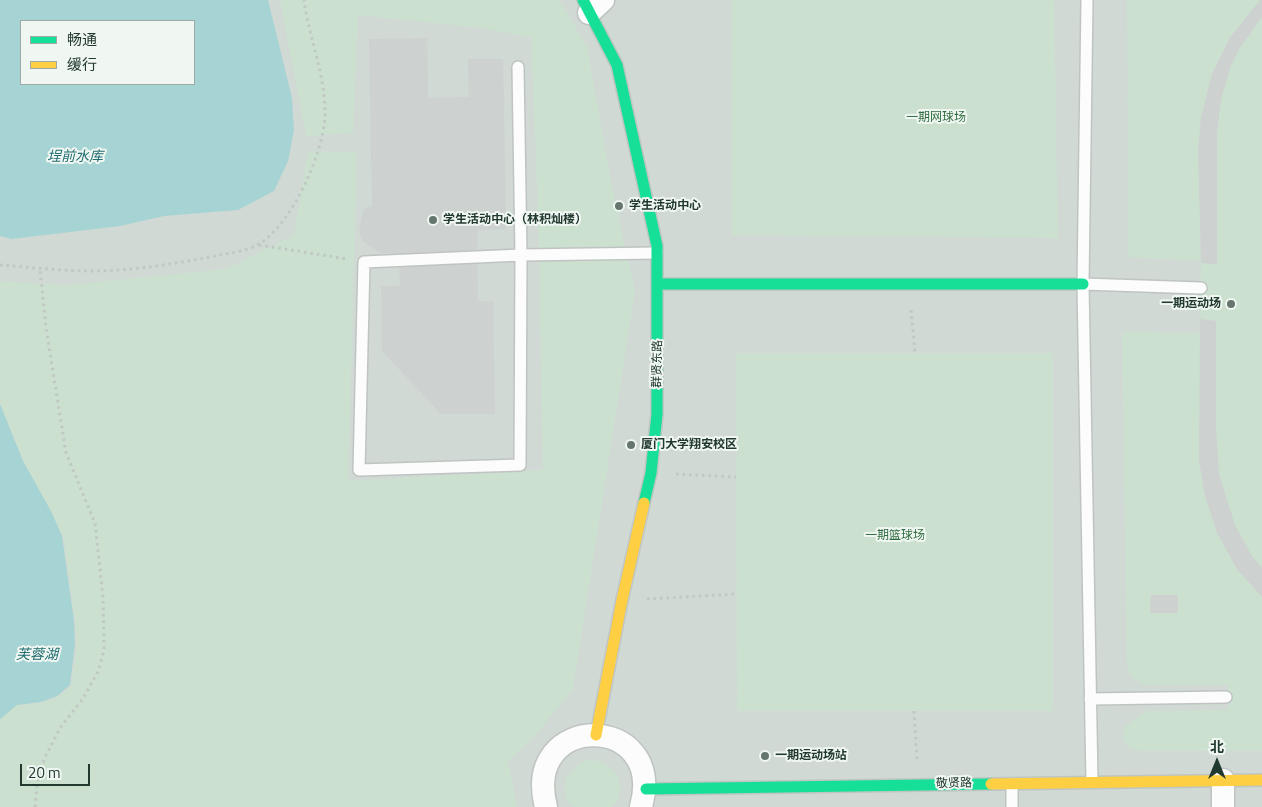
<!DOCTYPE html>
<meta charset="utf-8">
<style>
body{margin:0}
#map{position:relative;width:1262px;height:807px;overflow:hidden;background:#e2e8e5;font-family:"Titillium Web","Noto Sans SC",sans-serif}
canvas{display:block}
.legend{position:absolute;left:20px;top:20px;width:175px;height:65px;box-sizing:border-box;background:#f0f7f2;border:1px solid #9eaba4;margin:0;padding:6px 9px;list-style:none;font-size:15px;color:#223930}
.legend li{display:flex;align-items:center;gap:10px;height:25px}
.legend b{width:25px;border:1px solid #9eaba4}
.north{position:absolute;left:1192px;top:737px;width:50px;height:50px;-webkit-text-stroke:4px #f0f7f2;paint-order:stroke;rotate:0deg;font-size:14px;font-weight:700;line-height:20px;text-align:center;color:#223930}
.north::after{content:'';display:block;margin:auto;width:18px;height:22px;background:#223930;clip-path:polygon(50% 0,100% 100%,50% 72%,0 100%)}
.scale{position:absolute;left:20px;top:764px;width:70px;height:22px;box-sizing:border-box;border:2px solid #223930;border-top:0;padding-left:6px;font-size:15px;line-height:18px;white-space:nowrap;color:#223930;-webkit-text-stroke:4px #f0f7f2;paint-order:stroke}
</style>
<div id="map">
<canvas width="1262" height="807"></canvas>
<ul class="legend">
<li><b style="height:6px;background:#16e098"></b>畅通</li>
<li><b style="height:6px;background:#ffcf43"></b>缓行</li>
</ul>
<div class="north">北</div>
<div class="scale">20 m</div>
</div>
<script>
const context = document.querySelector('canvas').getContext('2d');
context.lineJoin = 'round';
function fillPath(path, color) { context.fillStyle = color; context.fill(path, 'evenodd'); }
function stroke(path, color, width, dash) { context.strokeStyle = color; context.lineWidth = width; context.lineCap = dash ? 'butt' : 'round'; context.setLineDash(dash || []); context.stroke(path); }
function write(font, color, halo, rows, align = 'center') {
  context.font = font + ' "Titillium Web","Noto Sans SC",sans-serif'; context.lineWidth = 4; context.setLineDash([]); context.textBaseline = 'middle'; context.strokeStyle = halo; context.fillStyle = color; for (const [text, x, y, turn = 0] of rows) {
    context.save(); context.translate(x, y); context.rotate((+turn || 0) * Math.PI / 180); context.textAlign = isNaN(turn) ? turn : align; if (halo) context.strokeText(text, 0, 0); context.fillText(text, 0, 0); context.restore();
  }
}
fillPath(new Path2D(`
 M 0,0 L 1262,0 L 1262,807 L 0,807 ZM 21,21 L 194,21 L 194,84 L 21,84 Z`), '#d0d9d4');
fillPath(new Path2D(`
 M 280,0 L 559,0 L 587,46 L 611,182 L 635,291 L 573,689 L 534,737 L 508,761 L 517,807 L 0,807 L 0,719 L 17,705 L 41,703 L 58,697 L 71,686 L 77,644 L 75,621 L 63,536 L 23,461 L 0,403 L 0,281 L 65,285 L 227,269 L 294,235 L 308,151 L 357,152 L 348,481 L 543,470 L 538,209 L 531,37 L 481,28 L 358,15 L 353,133 L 306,136 Z
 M 732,0 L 1054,0 L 1058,238 L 732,235 Z
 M 1127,0 L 1262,0 L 1262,751 L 1138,751 L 1127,746 L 1123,737 L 1124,727 L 1147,711 L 1228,710 L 1229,685 L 1145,685 L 1133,678 L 1127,668 L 1122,332 L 1200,333 L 1201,263 L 1201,261 L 1128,257 Z
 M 736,353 L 1053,353 L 1053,711 L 737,711 Z
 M 589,760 C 614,760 631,787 612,807 L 573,807 C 555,789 568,766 589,760 Z`), '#cce0d0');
fillPath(new Path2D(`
 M 0,0 L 268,0 L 292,98 L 294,130 L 288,161 L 274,191 L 238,210 L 164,216 L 120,226 L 12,239 L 0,236 ZM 194,21 L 194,84 L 21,84 L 21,21 Z
 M 0,404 L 23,461 L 52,513 L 62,536 L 74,621 L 75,643 L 70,685 L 57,696 L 41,702 L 17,705 L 0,719 Z`), '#a6d3d3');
fillPath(new Path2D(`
 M 1260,0 L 1262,0 L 1262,17 L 1239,49 L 1231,66 L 1221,99 L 1217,134 L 1217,264 L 1201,263 L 1198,150 L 1201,117 L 1212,73 L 1229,39 Z
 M 427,38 L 428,98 L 469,97 L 468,59 L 503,59 L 506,229 L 477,230 L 478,301 L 493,301 L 495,414 L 441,414 L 382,351 L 381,286 L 400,286 L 399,253 L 380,253 L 363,241 L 359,232 L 363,210 L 372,206 L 369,39 Z
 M 1200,319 L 1216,321 L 1216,428 L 1219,474 L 1235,525 L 1252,556 L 1262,568 L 1262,597 L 1237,569 L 1217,533 L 1205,496 L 1199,461 Z
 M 1151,595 L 1178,595 L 1178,613 L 1150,613 Z`), '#cdd1cf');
const lane = new Path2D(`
 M 1087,0 L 1083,284 L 1092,782
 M 518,67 L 521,255 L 364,262 L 359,470 L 520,465 L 521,255 L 657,253
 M 1083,284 L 1201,288
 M 1090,699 L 1226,697
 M 1012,807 L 1012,784`);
const street = new Path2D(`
 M 589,13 L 603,0
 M 1223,780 L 1223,807
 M 546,807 C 521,711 667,712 641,807`);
const fast = new Path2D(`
 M 583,0 L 617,65 L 657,246 L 657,414 L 651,473 L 644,503
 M 658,284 L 1083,284
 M 646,789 L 991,784`);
const slow = new Path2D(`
 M 596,735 L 622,600 L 644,503
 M 991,784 L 1262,780`);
stroke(lane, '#bfc4c2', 14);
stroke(street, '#bfc4c2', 25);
stroke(fast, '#bfc5c2', 14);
stroke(slow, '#bfc5c2', 14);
stroke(new Path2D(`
 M 259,245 L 347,259
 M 0,265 C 39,268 79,273 118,270 C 150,268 183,262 215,256 C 229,253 248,251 259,244 C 292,224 323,154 325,116 C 326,77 309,38 304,0
 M 911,310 L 915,353
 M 676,474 L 736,477
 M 647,599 L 737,594
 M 914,711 L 917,760
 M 35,807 L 37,783 L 45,757 L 62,725 L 82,700 L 98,672 L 104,650 L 103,597 L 95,523 L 66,453 L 46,328 L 40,269`), '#bfc8c3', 3, [2.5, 4]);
stroke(lane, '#fbfcfb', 11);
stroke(street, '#fbfcfb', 22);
stroke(fast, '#16e098', 11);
stroke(slow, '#ffcf43', 11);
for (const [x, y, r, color] of [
 [619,206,5,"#65766f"],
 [433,220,5,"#65766f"],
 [1231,304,5,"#65766f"],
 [631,445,5,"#65766f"],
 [765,756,5,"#65766f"]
]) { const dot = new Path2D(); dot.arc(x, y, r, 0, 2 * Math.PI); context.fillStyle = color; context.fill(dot); stroke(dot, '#f0f7f2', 2); }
write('12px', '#306c3f', '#f0f7f2', [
 ["一期网球场",936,118],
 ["一期篮球场",895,536]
]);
write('bold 12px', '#223930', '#f0f7f2', [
 ["学生活动中心",629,206],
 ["学生活动中心（林积灿楼）",443,220],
 ["一期运动场",1221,304,"right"],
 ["厦门大学翔安校区",641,445],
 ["一期运动场站",775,756]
], 'left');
write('12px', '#223930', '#f0f7f2', [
 ["群贤东路",658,364,-89],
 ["敬贤路",954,784,-1]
]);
write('italic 14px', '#216d70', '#f0f7f2', [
 ["埕前水库",75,158],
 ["芙蓉湖",37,656]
]);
</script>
